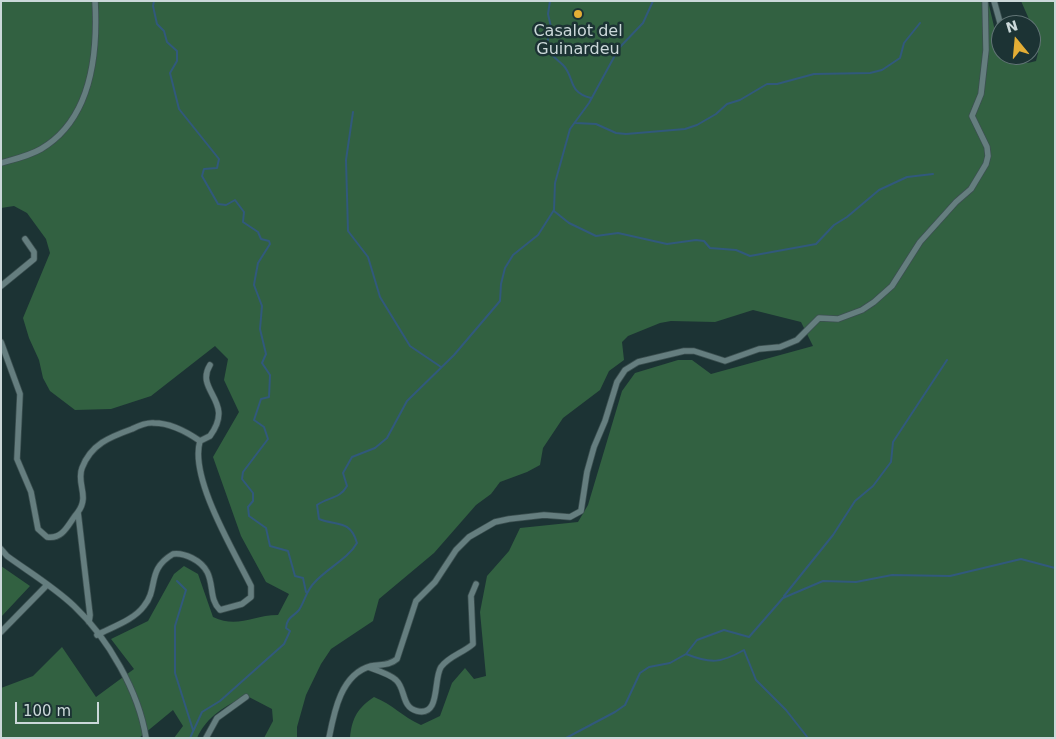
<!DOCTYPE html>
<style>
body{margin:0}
#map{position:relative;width:1056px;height:739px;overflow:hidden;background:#1c3334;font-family:"DejaVu Sans",sans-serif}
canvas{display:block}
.frame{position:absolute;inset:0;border:2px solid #cbd8d9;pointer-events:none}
.north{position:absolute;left:991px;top:15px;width:50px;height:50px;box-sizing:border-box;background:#1c3334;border:1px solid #627576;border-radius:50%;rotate:343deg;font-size:14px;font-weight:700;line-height:20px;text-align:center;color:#cbd8d9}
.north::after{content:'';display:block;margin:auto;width:18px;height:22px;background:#e4ae35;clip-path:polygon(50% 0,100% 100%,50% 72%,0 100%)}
.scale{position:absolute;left:15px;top:702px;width:84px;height:22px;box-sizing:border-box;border:2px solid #cbd8d9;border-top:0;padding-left:6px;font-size:15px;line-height:18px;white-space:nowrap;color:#cbd8d9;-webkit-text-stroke:4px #1c3334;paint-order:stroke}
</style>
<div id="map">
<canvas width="1056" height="739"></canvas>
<div class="frame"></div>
<div class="north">N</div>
<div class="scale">100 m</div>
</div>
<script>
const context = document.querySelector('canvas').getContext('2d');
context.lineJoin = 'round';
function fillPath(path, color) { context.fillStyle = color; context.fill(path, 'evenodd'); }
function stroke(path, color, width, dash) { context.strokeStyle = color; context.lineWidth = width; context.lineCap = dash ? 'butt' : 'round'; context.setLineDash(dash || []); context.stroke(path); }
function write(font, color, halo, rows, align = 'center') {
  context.font = font + ' "DejaVu Sans",sans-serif'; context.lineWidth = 5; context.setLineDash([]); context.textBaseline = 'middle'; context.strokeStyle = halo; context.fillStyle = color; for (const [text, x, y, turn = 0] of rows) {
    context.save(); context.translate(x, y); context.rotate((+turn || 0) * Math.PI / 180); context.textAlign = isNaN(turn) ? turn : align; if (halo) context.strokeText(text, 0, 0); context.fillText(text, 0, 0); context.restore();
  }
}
fillPath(new Path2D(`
 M 1,1 L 988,1 L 1001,56 L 1028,63 L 1036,61 L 1038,53 L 1036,35 L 1021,1 L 1055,1 L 1055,738 L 350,738 C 352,717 358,708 374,697 C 394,705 401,716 421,725 L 440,716 L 452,683 L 465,668 L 474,679 L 486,676 L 480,612 L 487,576 L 509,551 L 520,528 L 578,522 L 588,505 L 622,391 L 635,373 L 678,360 L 692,360 L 711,374 L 813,346 L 801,322 L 753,310 L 715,322 L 671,321 L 660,323 L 628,336 L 622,342 L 624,360 L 609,371 L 600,390 L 563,418 L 543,448 L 540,465 L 527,472 L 500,482 L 491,494 L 476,505 L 434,553 L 379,599 L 373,621 L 331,649 L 321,664 L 306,695 L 297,727 L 297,738 L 264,738 L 273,721 L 272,709 L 247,696 C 226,705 207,716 197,738 L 174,738 L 183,726 L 173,710 L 139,738 L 1,738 L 1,688 L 33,676 L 62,647 L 96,697 L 134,669 L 111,639 L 148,621 L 174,574 L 184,566 L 198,574 L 213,617 C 238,629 252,615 278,615 L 289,594 L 266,582 L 241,536 L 213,457 L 239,412 L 224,380 L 228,359 L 215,346 L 151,396 L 111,409 L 75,410 L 50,391 L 43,378 L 39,360 L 29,338 L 23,318 L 50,253 L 46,239 L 27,213 L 14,206 L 1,208 Z
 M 1,566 L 30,586 L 1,617 Z`), '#326141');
stroke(new Path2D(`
 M 154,1 L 153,6 L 157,24 L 164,31 L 167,42 L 177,51 L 177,61 L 170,73 L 179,109 L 219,159 L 217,168 L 204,169 L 202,176 L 218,204 L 226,205 L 235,200 L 244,212 L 243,222 L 258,232 L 261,239 L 269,241 L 270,244 L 258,263 L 255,279 L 254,285 L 262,306 L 260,329 L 266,354 L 262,363 L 270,375 L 269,397 L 261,399 L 254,420 L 264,427 L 268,439 L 243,472 L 242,479 L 253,493 L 253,501 L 248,507 L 249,516 L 266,528 L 270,546 L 288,551 L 295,576 L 303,578 L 306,592
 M 550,1 L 548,14 L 551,27 L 546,47 C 550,55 557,59 563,65 C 575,77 567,92 591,98
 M 353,112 L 346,160 L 348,231 L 368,257 L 380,297 L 410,346 L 441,367
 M 576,123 L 596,124 L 616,133 L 626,134 L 685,129 L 697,125 L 716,114 L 727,104 L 740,100 L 767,84 L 777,84 L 814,74 L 870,73 L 882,70 L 900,58 L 904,43 L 920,23
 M 554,211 L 569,223 L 596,236 L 618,233 L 667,244 L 696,240 L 704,241 L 710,248 L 736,250 L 750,256 L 816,244 L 834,225 L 847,217 L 879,190 L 907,177 L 933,174
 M 177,581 L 186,590 L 175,626 L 175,673 L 193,730
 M 784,596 L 833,535 L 855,501 L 873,486 L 891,462 L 893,442 L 947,360
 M 686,654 C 711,664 721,663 744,650 L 756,680 L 786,710 L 808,738
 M 190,738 L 202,712 L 220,701 L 284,644 L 290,631 L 286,628 C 287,617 293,617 299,610 C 305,601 306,591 314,583 C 326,569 348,559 357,543 C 350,519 336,526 319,519 L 317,505 C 328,497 340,499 347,486 L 343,473 L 352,457 L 375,448 L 387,438 L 407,401 L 454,355 L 500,301 L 501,284 L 505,268 L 513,255 L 538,235 L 554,210 L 555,183 L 570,129 L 589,103 L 619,48 L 643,23 L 653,1
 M 566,738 L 615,712 L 625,705 L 640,673 L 649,667 L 670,663 L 686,654 L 697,640 L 724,630 L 749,637 L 783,598 L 823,581 L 856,582 L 892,575 L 950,576 L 1021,559 L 1055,568`), '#31597c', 2);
const street = new Path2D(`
 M 994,1 L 1001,26
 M 1006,55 L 1007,58
 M 1,163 C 15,159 29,156 41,149 C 92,119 98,54 95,1
 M 1,286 L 34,259 L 34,252 L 25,239
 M 1,342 L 20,394 L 17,459 L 31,492 L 38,529 L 47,537 C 64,540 69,522 78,512
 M 200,441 L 210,436 C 236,401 194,391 210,365
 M 1,549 L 7,556 C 29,572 54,587 74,606 C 108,638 139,692 146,738
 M 89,622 L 90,615 L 78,512 C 90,496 76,483 82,468 C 91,444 110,437 132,429 C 138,426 146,422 154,423 C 170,423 187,432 200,441
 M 1,632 L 47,585
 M 97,635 C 112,627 134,620 144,606 C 159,588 146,570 173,554 C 180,553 186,555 192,558 C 220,572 205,596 220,610 L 242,604 L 251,597 L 251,586 C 235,553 189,478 200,441
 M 368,667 C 376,670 390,674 396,680 C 406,689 401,707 417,711 C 441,717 433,679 441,667 C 449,656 463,653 473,644 L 471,596 L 476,584
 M 206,738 L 217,718 L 246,697
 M 329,738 C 334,712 341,674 371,666 C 380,664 389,666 397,659 L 416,601 L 435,582 L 456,550 L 469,537 L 495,522 L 509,519 L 544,515 L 570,517 L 581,511 L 587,472 L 594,447 L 605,421 L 617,382 L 625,370 L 638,362 L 684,351 L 694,351 L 725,361 L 759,349 L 780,347 L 797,340 L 819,318 L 838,319 L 862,310 L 874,302 L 892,286 L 920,242 L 956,202 L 971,189 L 986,164 L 988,156 L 987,147 L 972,116 L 981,94 L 986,50 L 985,1`);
stroke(street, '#3c5051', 7);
stroke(street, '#657e7f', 5.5);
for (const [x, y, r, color] of [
 [578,14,5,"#e4ae35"]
]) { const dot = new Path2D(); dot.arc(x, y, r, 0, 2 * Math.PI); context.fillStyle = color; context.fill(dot); stroke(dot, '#1c3334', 2); }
write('16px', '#cbd8d9', '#1c3334', [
 ["Casalot del",578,32],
 ["Guinardeu",578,50]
]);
</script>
